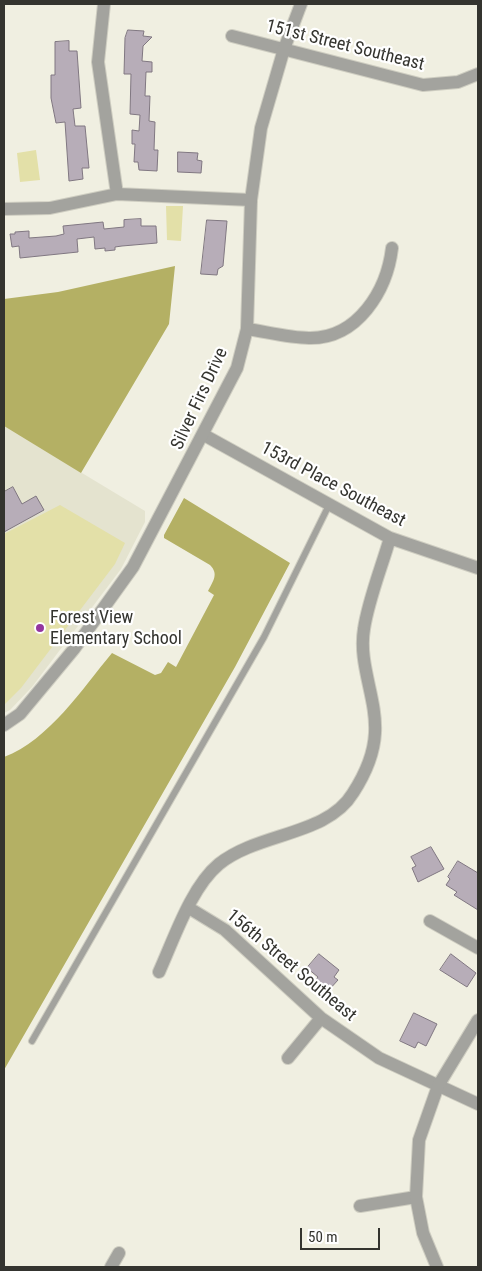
<!DOCTYPE html>
<style>
body{margin:0}
#map{position:relative;width:482px;height:1271px;overflow:hidden;background:#f0efe1;font-family:"Roboto Condensed",sans-serif}
canvas{display:block}
.frame{position:absolute;inset:0;border:5px solid #34342f;pointer-events:none}
.scale{position:absolute;left:300px;top:1228px;width:80px;height:22px;box-sizing:border-box;border:2px solid #34342f;border-top:0;padding-left:6px;font-size:15px;line-height:18px;white-space:nowrap;color:#34342f;-webkit-text-stroke:4px #fff;paint-order:stroke}
</style>
<div id="map">
<canvas width="482" height="1271"></canvas>
<div class="frame"></div>
<div class="scale">50 m</div>
</div>
<script>
const context = document.querySelector('canvas').getContext('2d');
context.lineJoin = 'round';
function fillPath(path, color) { context.fillStyle = color; context.fill(path, 'evenodd'); }
function stroke(path, color, width, dash) { context.strokeStyle = color; context.lineWidth = width; context.lineCap = dash ? 'butt' : 'round'; context.setLineDash(dash || []); context.stroke(path); }
function write(font, color, halo, rows, align = 'center') {
  context.font = font + ' "Roboto Condensed",sans-serif'; context.lineWidth = 4.5; context.setLineDash([]); context.textBaseline = 'middle'; context.strokeStyle = halo; context.fillStyle = color; for (const [text, x, y, turn = 0] of rows) {
    context.save(); context.translate(x, y); context.rotate((+turn || 0) * Math.PI / 180); context.textAlign = isNaN(turn) ? turn : align; if (halo) context.strokeText(text, 0, 0); context.fillText(text, 0, 0); context.restore();
  }
}
fillPath(new Path2D(`
 M 4,426 L 145,511 L 145,522 L 121,569 L 32,687 L 10,710 L 4,713 Z`), '#e4e3cf');
fillPath(new Path2D(`
 M 36,150 L 40,180 L 20,182 L 17,153 Z
 M 166,206 L 183,206 L 181,241 L 167,240 Z
 M 60,505 L 125,543 L 115,564 L 21,688 L 5,704 L 4,534 Z`), '#e3e0a8');
fillPath(new Path2D(`
 M 175,266 L 169,324 L 81,473 L 4,426 L 4,299 L 58,292 Z
 M 184,498 L 290,563 L 235,667 L 4,1070 L 4,757 C 49,740 82,689 112,653 L 155,675 L 161,673 L 168,662 L 176,667 L 214,595 L 208,591 C 213,581 219,574 210,565 L 164,538 L 164,535 Z`), '#b4b064');
const building = new Path2D(`
 M 128,30 L 144,31 L 143,36 L 152,37 L 143,46 L 142,61 L 152,62 L 152,72 L 146,72 L 145,96 L 150,96 L 149,121 L 155,122 L 154,150 L 158,150 L 157,171 L 139,170 L 138,162 L 134,162 L 135,144 L 132,144 L 132,130 L 139,131 L 140,115 L 130,114 L 131,74 L 124,74 L 125,38 Z
 M 69,41 L 69,51 L 77,51 L 81,108 L 73,109 L 75,126 L 85,126 L 89,168 L 82,168 L 83,179 L 69,181 L 65,122 L 56,123 L 51,98 L 51,75 L 55,75 L 55,42 Z
 M 178,152 L 198,153 L 197,160 L 202,161 L 201,173 L 178,172 Z
 M 141,219 L 141,226 L 156,226 L 157,243 L 122,246 L 115,247 L 115,250 L 105,251 L 105,248 L 95,249 L 94,237 L 77,239 L 78,252 L 20,258 L 19,246 L 12,247 L 10,234 L 15,234 L 15,232 L 29,231 L 29,238 L 56,236 L 64,234 L 63,226 L 103,222 L 104,229 L 124,227 L 124,220 Z
 M 207,220 L 227,221 L 223,266 L 218,269 L 217,275 L 201,274 Z
 M 13,487 L 22,504 L 36,496 L 44,510 L 4,532 L 4,492 Z
 M 431,847 L 444,869 L 418,882 L 412,868 L 416,866 L 411,857 Z
 M 458,861 L 478,873 L 478,910 L 454,895 L 457,892 L 446,885 L 450,879 L 448,877 Z
 M 319,954 L 339,970 L 334,977 L 338,980 L 328,991 L 315,981 L 318,977 L 307,968 Z
 M 451,954 L 476,973 L 467,987 L 440,970 Z
 M 414,1013 L 437,1024 L 426,1046 L 418,1042 L 415,1048 L 400,1041 Z`);
fillPath(building, '#b7adb8');
stroke(building, '#807781', 1);
const service = new Path2D(`
 M 32,1041 L 264,637 L 329,505`);
const minor = new Path2D(`
 M 104,4 L 98,62 L 117,194
 M 232,36 L 423,85 L 458,82 L 478,74
 M 4,209 L 50,208 L 117,194 L 251,200
 M 247,329 C 267,332 289,338 309,338 C 358,339 387,290 392,248
 M 204,435 L 390,538 L 478,568
 M 189,908 L 225,930 L 321,1018 L 379,1058 L 478,1104
 M 430,921 L 478,948
 M 159,972 C 174,939 191,887 219,864 C 259,832 327,836 353,793 C 364,776 374,754 375,733 C 377,698 358,664 364,629 C 368,601 382,566 390,538
 M 288,1058 L 321,1018
 M 360,1206 L 416,1197
 M 111,1267 L 119,1253`);
const tertiary = new Path2D(`
 M 4,725 L 20,714 L 74,649 L 133,567 L 237,368 L 247,329 L 251,200 L 261,128 L 284,49 L 301,4
 M 437,1267 L 423,1233 L 416,1197 L 419,1140 L 438,1086 L 478,1020`);
stroke(service, '#cecdc1', 8);
stroke(minor, '#cecdc1', 14);
stroke(tertiary, '#cecdc1', 14);
stroke(service, '#a3a39e', 6);
stroke(minor, '#a3a39e', 12);
stroke(tertiary, '#a3a39e', 12);
for (const [x, y, r, color] of [
 [40,628,5,"#94359f"]
]) { const dot = new Path2D(); dot.arc(x, y, r, 0, 2 * Math.PI); context.fillStyle = color; context.fill(dot); stroke(dot, '#fff', 2); }
write('18px', '#34342f', '#fff', [
 ["151st Street Southeast",345,46,14],
 ["Silver Firs Drive",200,399,-65],
 ["153rd Place Southeast",333,485,28],
 ["156th Street Southeast",291,966,40]
]);
write('18px', '#34342f', '#fff', [
 ["Forest View",50,618],
 ["Elementary School",50,639]
], 'left');
</script>
